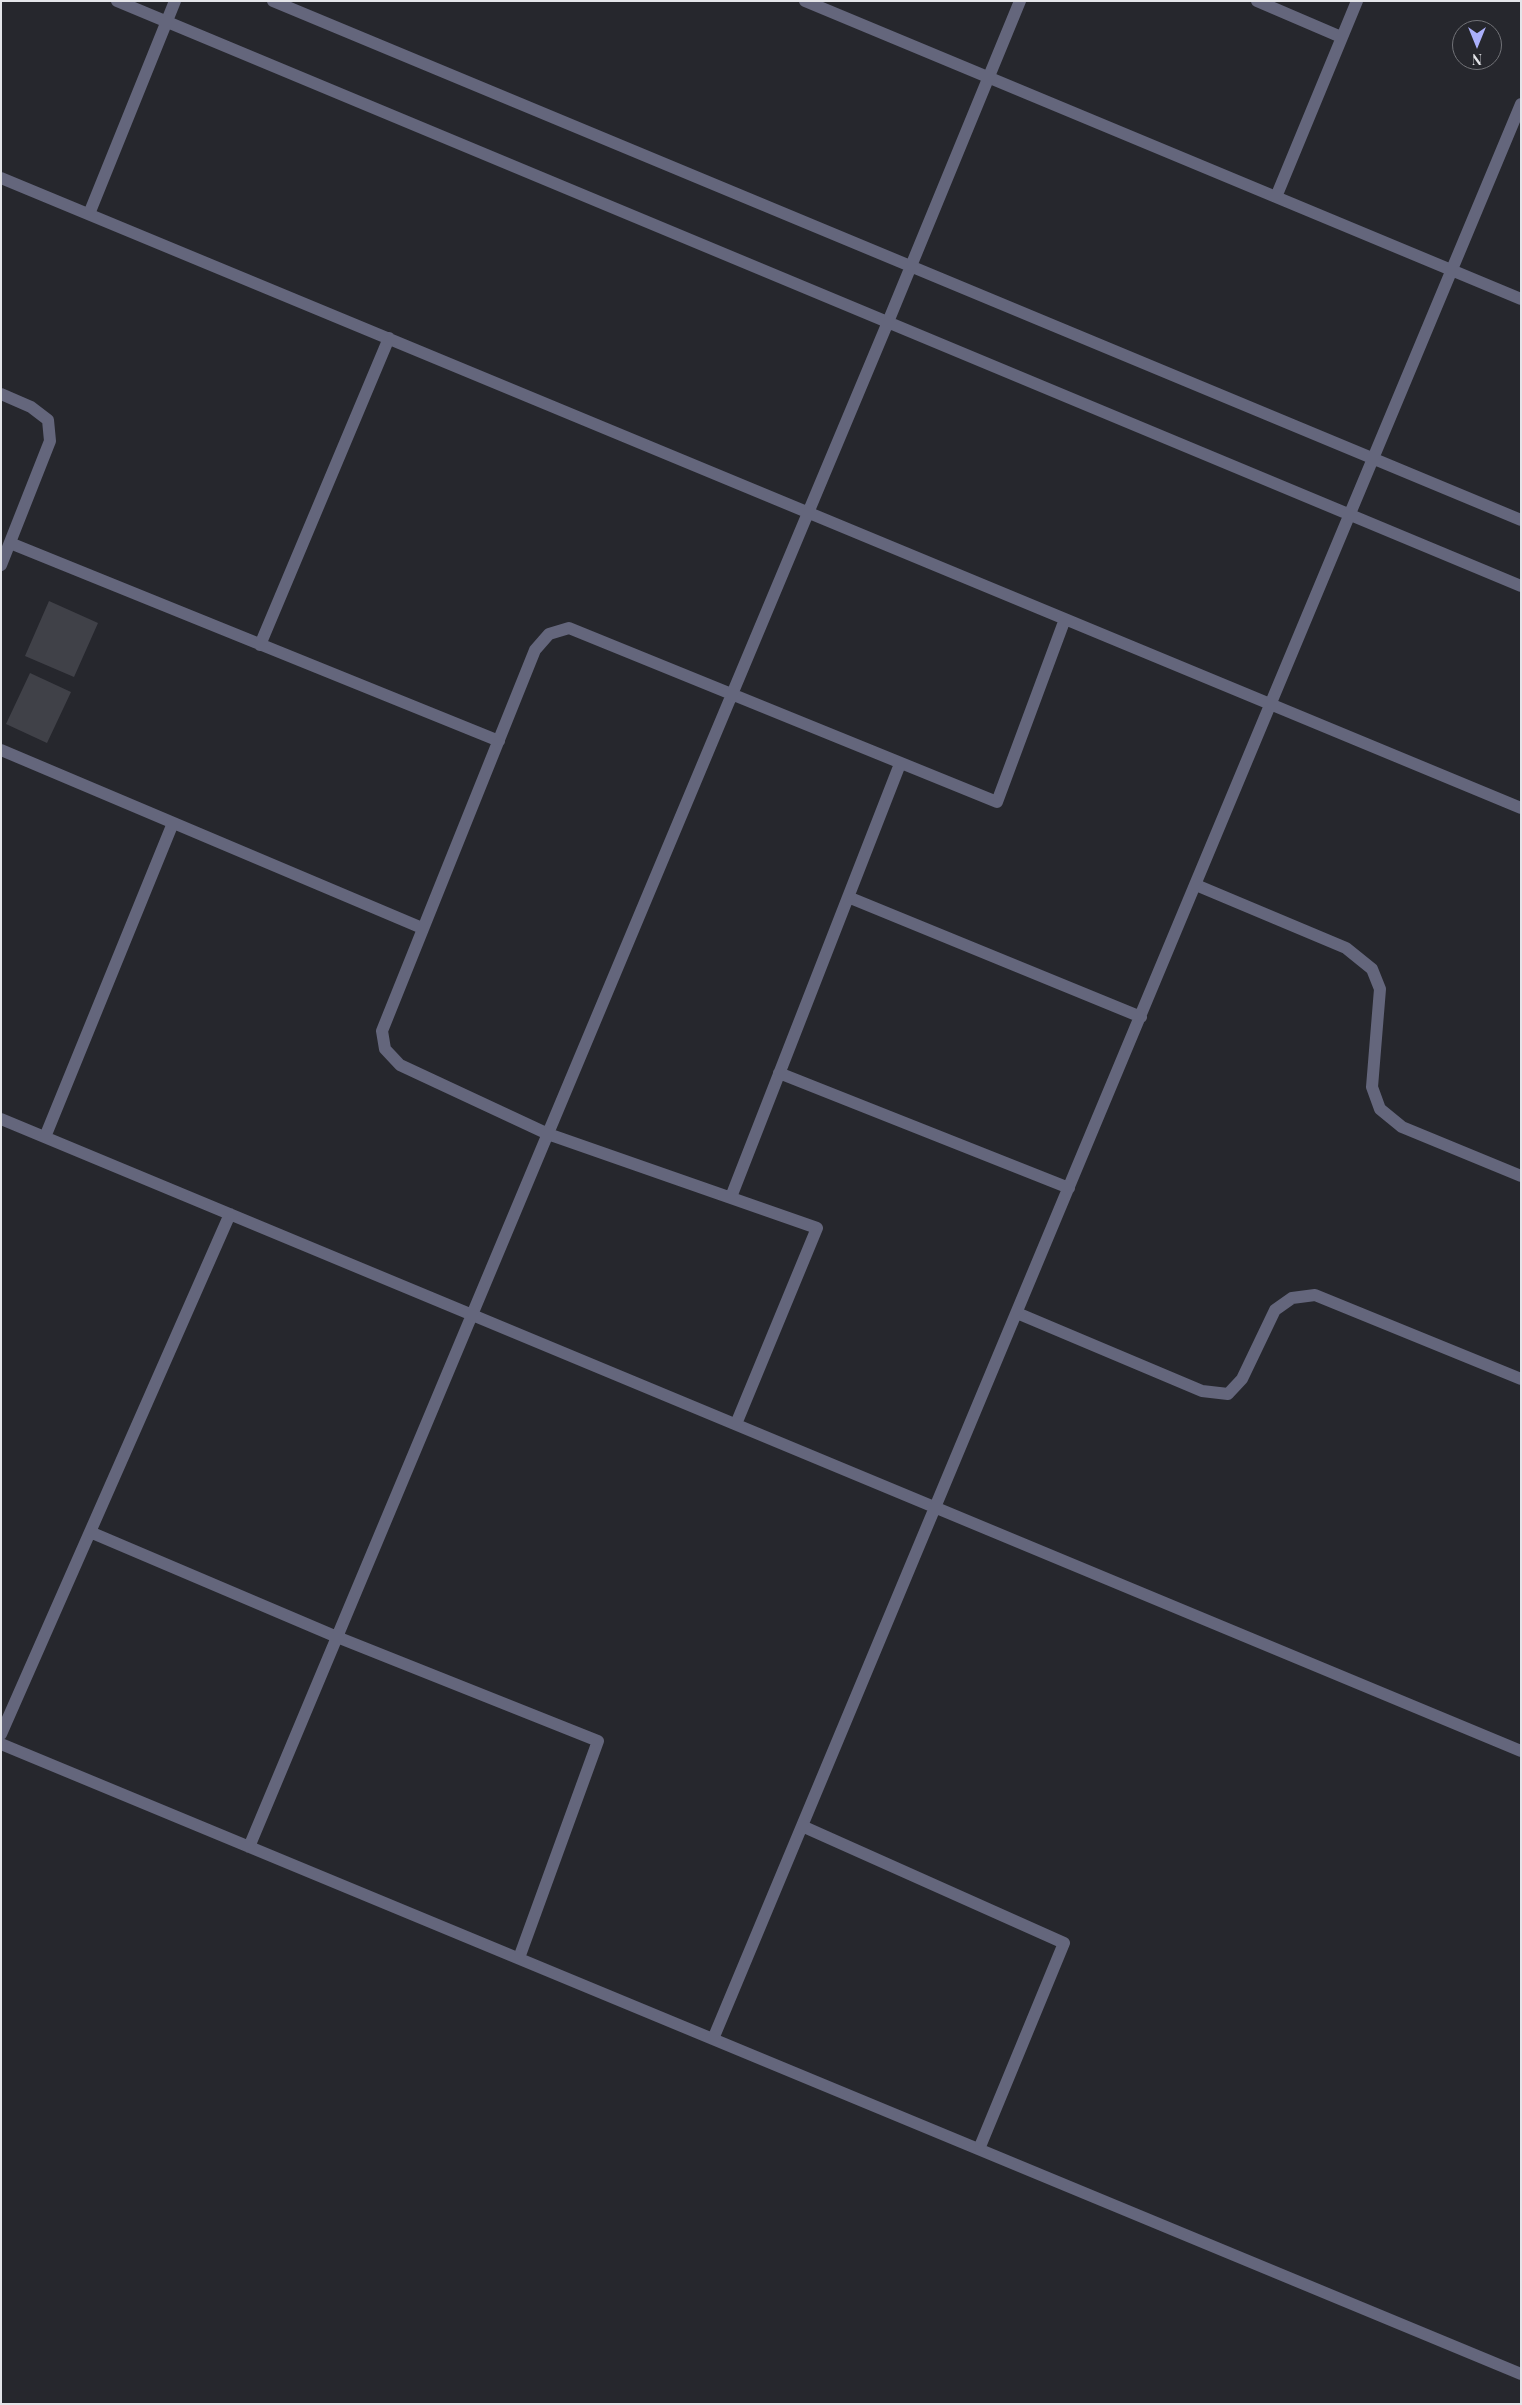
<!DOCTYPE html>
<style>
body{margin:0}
#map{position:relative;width:1522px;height:2405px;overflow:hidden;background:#26272d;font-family:"Playfair Display",serif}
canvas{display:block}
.frame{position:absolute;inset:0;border:2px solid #e4e5e9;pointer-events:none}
.north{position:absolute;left:1452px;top:20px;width:50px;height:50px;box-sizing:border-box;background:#26272d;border:1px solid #727378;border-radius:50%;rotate:180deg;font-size:14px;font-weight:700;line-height:20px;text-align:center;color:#e4e5e9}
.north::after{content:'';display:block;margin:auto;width:18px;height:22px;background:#aaaffb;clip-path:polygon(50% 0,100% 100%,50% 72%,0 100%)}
</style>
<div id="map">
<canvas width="1522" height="2405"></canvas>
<div class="frame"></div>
<div class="north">N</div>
</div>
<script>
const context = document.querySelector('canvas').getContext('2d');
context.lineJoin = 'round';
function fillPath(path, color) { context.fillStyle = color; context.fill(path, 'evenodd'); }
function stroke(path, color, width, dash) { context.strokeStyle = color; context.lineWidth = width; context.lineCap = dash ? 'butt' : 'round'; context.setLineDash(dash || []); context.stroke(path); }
fillPath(new Path2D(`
 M 49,601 L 98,623 L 74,677 L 25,656 Z
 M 30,673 L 71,692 L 47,743 L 6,724 Z`), '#404148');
stroke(new Path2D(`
 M 117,1 L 1521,586
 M 273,1 L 1521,520
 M 805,1 L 1521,299
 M 1257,1 L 1341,37
 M 1,178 L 1521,808
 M 1276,197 L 1357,1
 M 89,214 L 175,1
 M 1,394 L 31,407 L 48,420 L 50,441 L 1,565
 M 10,543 L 499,741
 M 260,645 L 389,338
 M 1,750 L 422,928
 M 1196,885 L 1346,948 L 1372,969 L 1380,989 L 1372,1087 L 1380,1109 L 1402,1127 L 1521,1176
 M 848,897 L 1141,1017
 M 779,1073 L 1069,1188
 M 1,1119 L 1521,1751
 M 45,1137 L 173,823
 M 731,1197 L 900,764
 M 1017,1313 L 1202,1391 L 1228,1394 L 1242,1379 L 1275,1310 L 1292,1298 L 1315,1295 L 1521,1379
 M 736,1424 L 817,1228 L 548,1134 L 400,1065 L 385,1049 L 382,1031 L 535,650 L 549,634 L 569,628 L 997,802 L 1065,619
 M 90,1532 L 337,1637 L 598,1741 L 519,1958
 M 1,1734 L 230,1214
 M 1,1744 L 1521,2374
 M 802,1826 L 1064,1943 L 979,2149
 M 249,1847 L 888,322 L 1020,1
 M 713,2039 L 1521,104`), '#64667c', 12);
</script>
